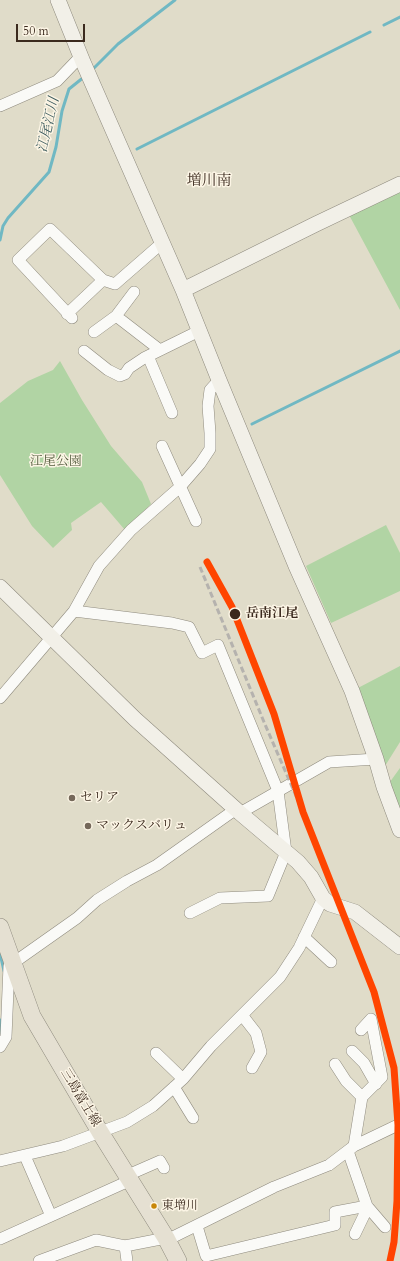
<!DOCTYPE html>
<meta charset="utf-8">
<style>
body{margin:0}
#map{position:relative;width:400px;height:1261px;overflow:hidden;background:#e0dcc9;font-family:Cardo,serif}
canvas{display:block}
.scale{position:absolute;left:16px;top:24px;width:69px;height:18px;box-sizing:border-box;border:2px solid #3b2a1e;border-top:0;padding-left:5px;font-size:12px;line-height:14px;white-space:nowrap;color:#3b2a1e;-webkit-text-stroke:3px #fcf5e5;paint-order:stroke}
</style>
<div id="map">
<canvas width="400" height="1261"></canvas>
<div class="scale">50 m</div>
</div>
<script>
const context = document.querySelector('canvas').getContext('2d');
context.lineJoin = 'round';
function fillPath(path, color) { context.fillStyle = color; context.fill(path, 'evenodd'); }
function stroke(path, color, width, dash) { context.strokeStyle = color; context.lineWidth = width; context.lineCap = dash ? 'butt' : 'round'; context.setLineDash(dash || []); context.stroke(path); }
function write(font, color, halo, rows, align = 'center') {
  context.font = font + ' Cardo,"Noto Serif JP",serif'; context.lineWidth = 3; context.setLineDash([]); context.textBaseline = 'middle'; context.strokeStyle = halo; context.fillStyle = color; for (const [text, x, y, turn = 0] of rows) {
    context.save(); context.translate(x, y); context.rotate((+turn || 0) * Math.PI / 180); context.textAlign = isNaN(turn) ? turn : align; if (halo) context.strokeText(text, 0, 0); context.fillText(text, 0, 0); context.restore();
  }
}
fillPath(new Path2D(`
 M 400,188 L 400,310 L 348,213 Z
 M 60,361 L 82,400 L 111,446 L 142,482 L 151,504 L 125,530 L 101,502 L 71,523 L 72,530 L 53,548 L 32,526 L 0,475 L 0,403 L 28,381 L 53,370 Z
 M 386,525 L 400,553 L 400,591 L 331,623 L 306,566 Z
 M 400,666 L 400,742 L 385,766 L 356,689 Z
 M 400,768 L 400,816 L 387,786 Z`), '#b1d4a4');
stroke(new Path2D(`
 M 384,25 L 400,17
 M 91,71 L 118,44 L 175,0
 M 137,149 L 370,32
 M 0,240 L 3,226 L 8,218 L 49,172 L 56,147 L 62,111 L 69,89 L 84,77
 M 252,424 L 400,351
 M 0,953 L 4,971
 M 0,1033 L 1,1020`), '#70b8c3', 3);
const street = new Path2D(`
 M 0,106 L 57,81 L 81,56
 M 67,314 L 103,280
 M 116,316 L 134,292
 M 72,318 L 18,260 L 50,229 L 103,280 L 115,284 L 162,243
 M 94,332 L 116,316 L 160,350
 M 84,351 L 108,370 L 120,376 L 125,374 L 129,368 L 144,358 L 199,331
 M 148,356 L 172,413
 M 162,446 L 196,521
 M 74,611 L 172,623 L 189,627 L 202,653 L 218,645 L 278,791 L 286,852 L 268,896 L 220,898 L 190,913
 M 0,698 L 74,611 L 99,566 L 131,530 L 180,487 L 200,464 L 210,449 L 210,433 L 208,406 L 210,390 L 219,380
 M 240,813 L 329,762 L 376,759
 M 304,937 L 331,962
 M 242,1015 L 256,1033 L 261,1052 L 252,1068
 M 0,1047 L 6,1037 L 9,966 L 77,918 L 97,900 L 127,881 L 157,865 L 236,809
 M 352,1051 L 364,1063 L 376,1084
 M 156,1053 L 183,1079
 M 335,1064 L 346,1081 L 362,1097
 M 174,1087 L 193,1118
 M 354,1146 L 362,1097 L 382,1077 L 371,1019 L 361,1030
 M 348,1151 L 367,1206 L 385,1227
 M 25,1156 L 51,1216
 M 0,1161 L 63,1146 L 127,1122 L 153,1106 L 183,1079 L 211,1046 L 280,977 L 299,948 L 323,898
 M 128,1175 L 160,1161 L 164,1168
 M 197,1226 L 206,1256 L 335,1225 L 335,1212 L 367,1206
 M 355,1234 L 368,1207
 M 0,1239 L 131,1180
 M 167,1240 L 274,1187 L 329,1165 L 354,1146 L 400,1124
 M 125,1246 L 127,1261
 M 39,1261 L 96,1240 L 125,1246 L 166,1238`);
const secondary = new Path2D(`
 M 58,0 L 83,62 L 183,290 L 219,380 L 296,566 L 352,691 L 376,759 L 384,787 L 400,830
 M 183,290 L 316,224 L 400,184
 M 0,587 L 135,719 L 240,813 L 298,862 L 311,877 L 323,898 L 330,904 L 355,912 L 400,947`);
const primary = new Path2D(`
 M 0,927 L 32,1016 L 100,1132 L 166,1238 L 178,1261`);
stroke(street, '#8e8a7e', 12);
stroke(secondary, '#8e8a7e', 16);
stroke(primary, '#8e8a7e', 18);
stroke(street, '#fafaf7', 11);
stroke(secondary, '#f2f0e8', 15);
stroke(primary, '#e5e0d2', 17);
stroke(new Path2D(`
 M 200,567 L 264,722 L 303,812`), '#b5b2ae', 3, [6, 3]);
stroke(new Path2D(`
 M 207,562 L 232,607 L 274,714 L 303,812 L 374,992 L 394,1068 L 398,1125 L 397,1201 L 394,1242 L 390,1261`), '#ff4500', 7);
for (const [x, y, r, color] of [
 [235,614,6,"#3b2a1e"],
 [72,798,4,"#75685a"],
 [88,826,4,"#75685a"],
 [154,1206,3.5,"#c88708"]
]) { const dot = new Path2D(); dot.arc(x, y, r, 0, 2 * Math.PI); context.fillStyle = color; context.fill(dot); stroke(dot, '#fcf5e5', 1.5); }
write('12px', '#3b2a1e', '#fcf5e5', [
 ["東増川",162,1206]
], 'left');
write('13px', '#535b3d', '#fcf5e5', [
 ["江尾公園",56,462]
]);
write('bold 13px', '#3b2a1e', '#fcf5e5', [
 ["岳南江尾",246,614]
], 'left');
write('13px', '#3b2a1e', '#fcf5e5', [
 ["セリア",80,798],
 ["マックスバリュ",96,826]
], 'left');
write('13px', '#3b2a1e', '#fcf5e5', [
 ["三島富士線",80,1098,59]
]);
write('italic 14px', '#3d5c5f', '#fcf5e5', [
 ["江尾江川",49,125,-77]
]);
write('15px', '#3b2a1e', '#fcf5e5', [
 ["増川南",209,182]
]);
</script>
